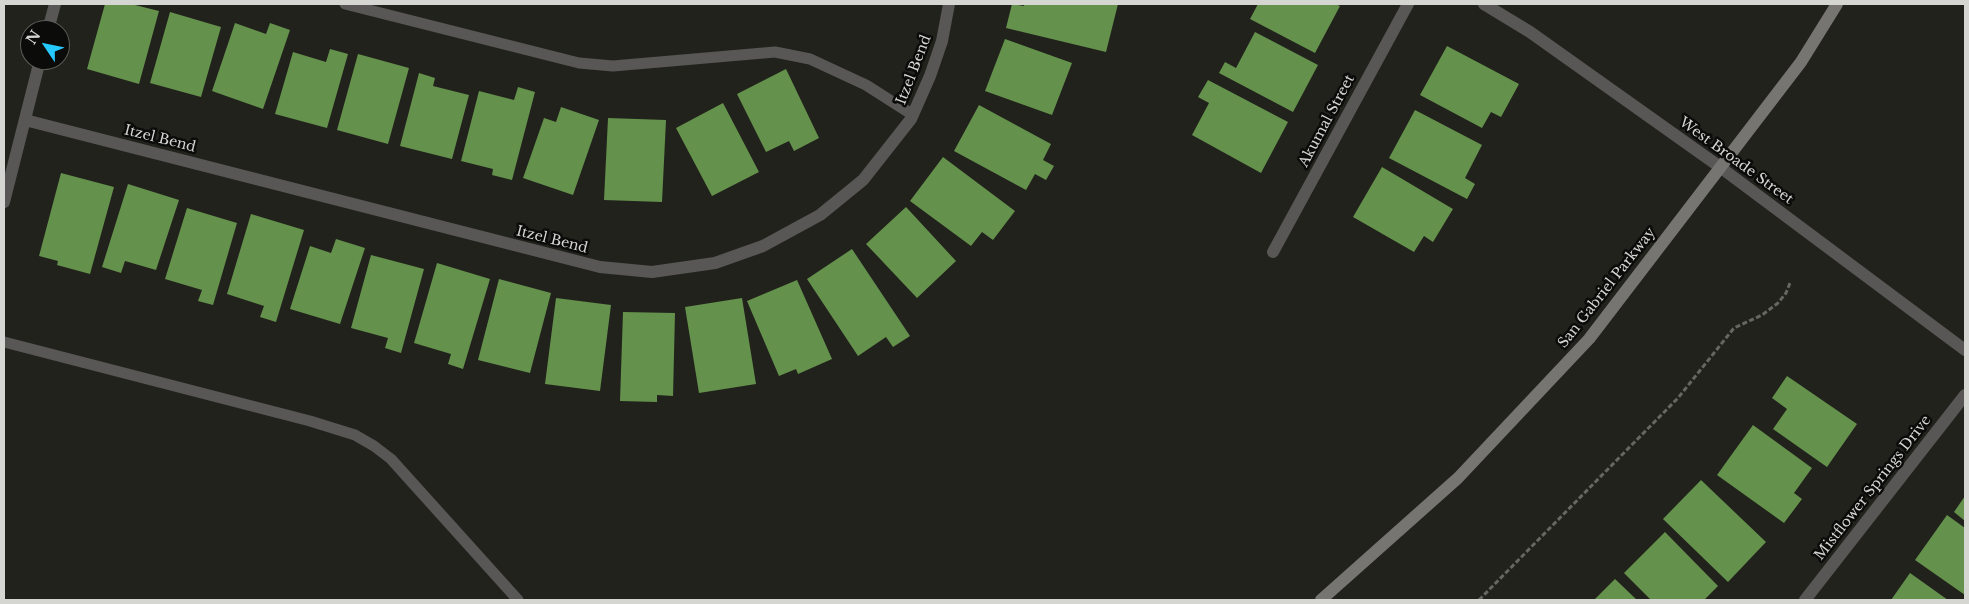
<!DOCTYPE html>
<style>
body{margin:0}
#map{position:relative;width:1969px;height:604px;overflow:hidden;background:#22221d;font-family:"Libre Baskerville",serif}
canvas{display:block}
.frame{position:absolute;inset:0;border:5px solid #d5d5d2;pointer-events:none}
.north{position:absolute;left:20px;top:20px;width:50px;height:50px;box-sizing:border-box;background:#0b0c09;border:1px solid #5c5c59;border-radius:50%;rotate:304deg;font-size:14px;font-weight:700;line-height:20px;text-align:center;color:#d5d5d2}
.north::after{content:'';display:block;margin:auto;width:18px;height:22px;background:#25c9fe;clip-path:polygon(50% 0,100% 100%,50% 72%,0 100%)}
</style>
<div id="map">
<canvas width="1969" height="604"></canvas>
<div class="frame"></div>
<div class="north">N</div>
</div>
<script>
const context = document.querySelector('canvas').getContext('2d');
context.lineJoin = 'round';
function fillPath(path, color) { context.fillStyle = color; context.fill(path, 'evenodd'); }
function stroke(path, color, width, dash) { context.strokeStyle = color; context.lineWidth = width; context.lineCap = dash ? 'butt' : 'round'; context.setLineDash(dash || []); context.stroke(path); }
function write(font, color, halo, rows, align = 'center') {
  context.font = font + ' "Libre Baskerville",serif'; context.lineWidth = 5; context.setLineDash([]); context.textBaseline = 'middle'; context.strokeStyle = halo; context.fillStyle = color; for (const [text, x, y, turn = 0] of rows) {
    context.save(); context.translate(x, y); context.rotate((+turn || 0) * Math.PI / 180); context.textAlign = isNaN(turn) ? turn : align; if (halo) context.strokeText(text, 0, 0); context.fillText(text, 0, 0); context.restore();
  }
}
fillPath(new Path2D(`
 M 105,4 L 131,4 L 159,11 L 139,84 L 87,69 Z
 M 1012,4 L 1024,6 L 1024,4 L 1118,4 L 1106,52 L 1006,28 Z
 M 1258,4 L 1335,4 L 1340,6 L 1315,53 L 1250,19 Z
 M 170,12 L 221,27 L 201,97 L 150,83 Z
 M 235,23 L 266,34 L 270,23 L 290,30 L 263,109 L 212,91 Z
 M 1255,32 L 1318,65 L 1293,112 L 1219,73 L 1225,62 L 1236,68 Z
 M 1005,39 L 1072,63 L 1052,115 L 985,91 Z
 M 1447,46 L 1519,84 L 1501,117 L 1491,112 L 1482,128 L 1420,95 Z
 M 330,49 L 348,54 L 327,128 L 275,114 L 293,52 L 326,62 Z
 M 358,54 L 409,68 L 388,144 L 337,130 Z
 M 786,69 L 819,138 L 794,151 L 789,141 L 766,152 L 737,94 Z
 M 419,73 L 435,78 L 433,86 L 469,95 L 452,159 L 400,146 Z
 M 1208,80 L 1288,122 L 1261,173 L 1192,135 L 1209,103 L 1198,97 Z
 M 518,87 L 535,92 L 512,180 L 492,175 L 493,169 L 461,161 L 479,91 L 514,100 Z
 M 723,103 L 759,172 L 712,196 L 676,128 Z
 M 979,105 L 1051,144 L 1043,160 L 1054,166 L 1046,180 L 1035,174 L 1026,190 L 954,151 Z
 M 561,107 L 599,120 L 573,195 L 523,178 L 544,118 L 556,122 Z
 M 1415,110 L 1482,145 L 1465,178 L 1475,184 L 1467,199 L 1389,158 Z
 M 608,118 L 666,120 L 662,202 L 604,200 Z
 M 943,157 L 1015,211 L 993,240 L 982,232 L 971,246 L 910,201 Z
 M 1382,167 L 1453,209 L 1433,242 L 1424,236 L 1414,252 L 1353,217 Z
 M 61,173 L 114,187 L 90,274 L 57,265 L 58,261 L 39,256 Z
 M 128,184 L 179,200 L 156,270 L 125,261 L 121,273 L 102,267 Z
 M 906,207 L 956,261 L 917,298 L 866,244 Z
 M 187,208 L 237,223 L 213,305 L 198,301 L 202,290 L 165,279 Z
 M 251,214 L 304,230 L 276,322 L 260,317 L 264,306 L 227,294 Z
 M 336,239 L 365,248 L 340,324 L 290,309 L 310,246 L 331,253 Z
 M 852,249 L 910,336 L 893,347 L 886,337 L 858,356 L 807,279 Z
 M 371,255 L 424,269 L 401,353 L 385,348 L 388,338 L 351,328 Z
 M 437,263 L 490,279 L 463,369 L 448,364 L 451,354 L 414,343 Z
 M 499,279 L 551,293 L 530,373 L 478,360 Z
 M 797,280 L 832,359 L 798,374 L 796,369 L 779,376 L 747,301 Z
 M 556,298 L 611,305 L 600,391 L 545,384 Z
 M 742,298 L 756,384 L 699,393 L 685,307 Z
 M 623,312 L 675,313 L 673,396 L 657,395 L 657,402 L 620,401 Z
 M 1787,376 L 1857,424 L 1827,467 L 1773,429 L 1787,409 L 1772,398 Z
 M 1753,425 L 1812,468 L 1794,493 L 1802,499 L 1784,523 L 1717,475 Z
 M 1701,480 L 1766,542 L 1728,582 L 1663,519 Z
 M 1965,496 L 1965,521 L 1954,512 Z
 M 1947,515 L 1965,528 L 1965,595 L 1915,560 Z
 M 1665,532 L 1718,586 L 1704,600 L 1651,600 L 1624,573 Z
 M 1910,573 L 1948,600 L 1891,600 Z
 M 1615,579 L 1637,600 L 1594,600 Z`), '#64914b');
stroke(new Path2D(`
 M 1479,600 L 1678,398 L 1734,328 L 1762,315 L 1778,303 L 1786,293 L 1790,283`), '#666662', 3, [5, 2.5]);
stroke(new Path2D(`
 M 345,4 L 579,63 L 613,66 L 775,52 L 810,59 L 866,85 L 913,115
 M 4,342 L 310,421 L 355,435 L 374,446 L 391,459 L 518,600`), '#585755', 11);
stroke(new Path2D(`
 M 1484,4 L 1530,32 L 1720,167 L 1965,350
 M 48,30 L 55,4
 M 25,120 L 600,267 L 652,272 L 715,263 L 763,246 L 820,215 L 863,180 L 911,119 L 930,76 L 942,41 L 949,4
 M 4,202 L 40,60
 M 1273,252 L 1408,4
 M 1805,600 L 1965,395`), '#585755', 12);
stroke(new Path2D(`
 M 1321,600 L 1458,478 L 1589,339 L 1801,62 L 1837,4`), '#777571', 12);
write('14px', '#d5d5d2', '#0b0c09', [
 ["Itzel Bend",914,70,-69],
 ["Akumal Street",1327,121,-62],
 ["Itzel Bend",160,139,14],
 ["West Broade Street",1736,161,36],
 ["Itzel Bend",552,240,14],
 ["San Gabriel Parkway",1607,288,-52],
 ["Mistflower Springs Drive",1873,488,-52]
]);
</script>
